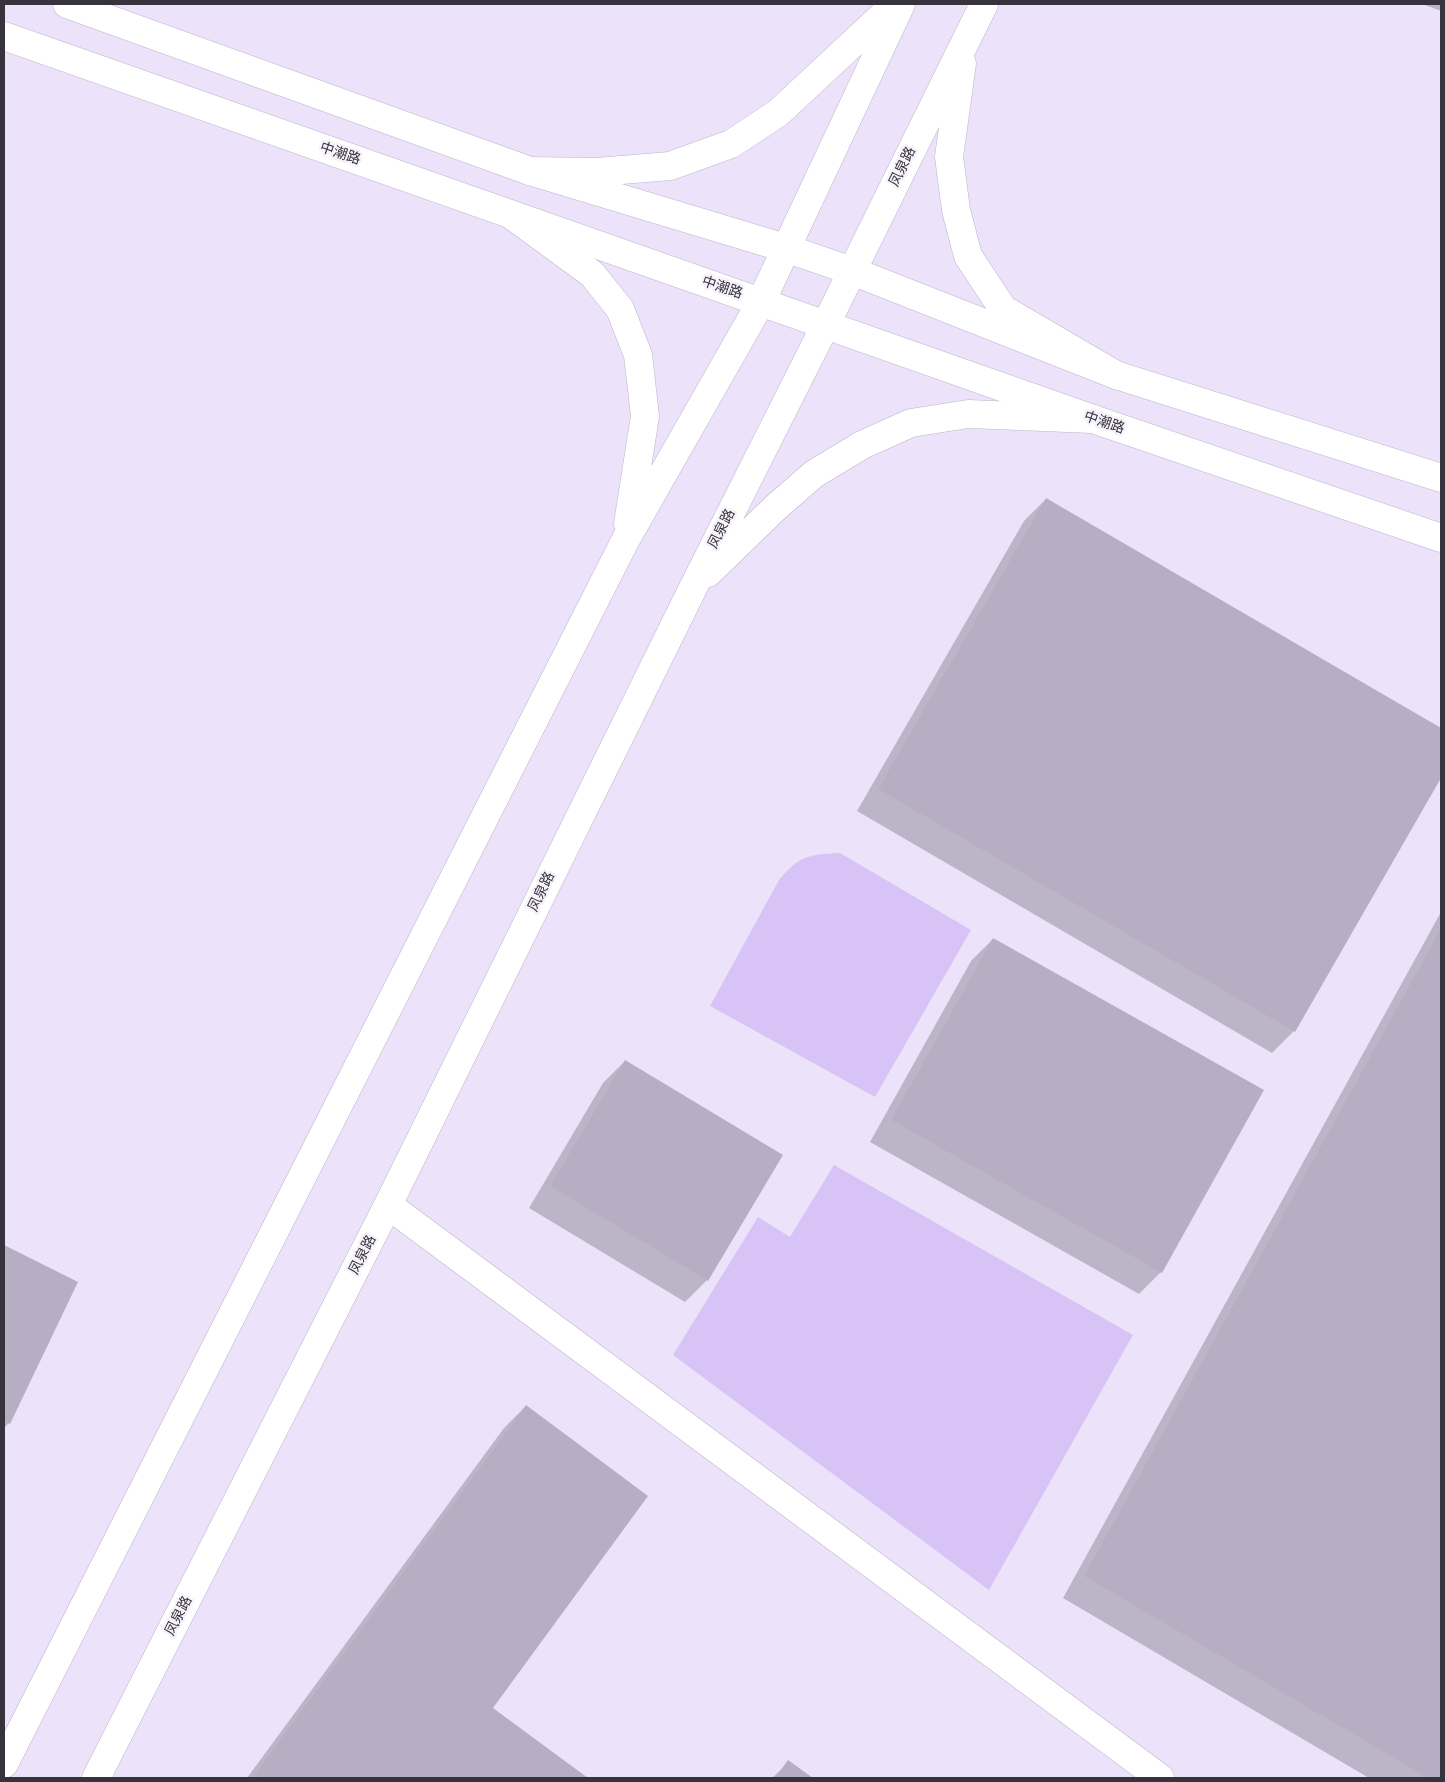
<!DOCTYPE html>
<meta charset="utf-8">
<style>
body{margin:0}
#map{position:relative;width:1445px;height:1782px;overflow:hidden;background:#ece3fa;font-family:"DM Sans",sans-serif}
canvas{display:block}
.frame{position:absolute;inset:0;border:5px solid #37333c;pointer-events:none}
</style>
<div id="map">
<canvas width="1445" height="1782"></canvas>
<div class="frame"></div>
</div>
<script>
const context = document.querySelector('canvas').getContext('2d');
context.lineJoin = 'round';
function fillPath(path, color) { context.fillStyle = color; context.fill(path, 'evenodd'); }
function stroke(path, color, width, dash) { context.strokeStyle = color; context.lineWidth = width; context.lineCap = dash ? 'butt' : 'round'; context.setLineDash(dash || []); context.stroke(path); }
function write(font, color, halo, rows, align = 'center') {
  context.font = font + ' "DM Sans","Noto Sans SC",sans-serif'; context.lineWidth = 5; context.setLineDash([]); context.textBaseline = 'middle'; context.strokeStyle = halo; context.fillStyle = color; for (const [text, x, y, turn = 0] of rows) {
    context.save(); context.translate(x, y); context.rotate((+turn || 0) * Math.PI / 180); context.textAlign = isNaN(turn) ? turn : align; if (halo) context.strokeText(text, 0, 0); context.fillText(text, 0, 0); context.restore();
  }
}
fillPath(new Path2D(`
 M 840,853 L 971,930 L 875,1097 L 710,1006 L 779,880 C 800,855 808,855 840,853 Z
 M 834,1165 L 1133,1335 L 989,1590 L 673,1355 L 758,1217 L 790,1237 Z`), '#d7c3f5');
fillPath(new Path2D(`
 M 1422,4 L 1441,4 L 1441,11 Z
 M 1046,499 L 1441,729 L 1441,775 L 1294,1031 L 1272,1053 L 857,811 L 1024,521 Z
 M 1441,912 L 1441,1778 L 1369,1778 L 1063,1598 Z
 M 993,939 L 1161,1272 L 1139,1294 L 870,1142 L 971,961 Z
 M 625,1061 L 707,1280 L 685,1302 L 529,1208 L 603,1083 Z
 M 4,1247 L 76,1282 L 9,1423 L 4,1428 Z
 M 526,1406 L 491,1708 L 586,1778 L 247,1778 L 504,1428 Z
 M 789,1762 L 811,1778 L 772,1778 Z`), '#0003');
fillPath(new Path2D(`
 M 1046,498 L 1441,728 L 1441,778 L 1295,1032 L 878,789 Z
 M 1441,928 L 1441,1778 L 1428,1778 L 1084,1576 Z
 M 993,938 L 1264,1090 L 1162,1273 L 891,1120 Z
 M 625,1060 L 783,1155 L 708,1281 L 550,1186 Z
 M 4,1245 L 78,1282 L 10,1424 L 4,1421 Z
 M 526,1405 L 648,1496 L 493,1708 L 588,1778 L 261,1778 L 255,1774 Z
 M 788,1760 L 813,1778 L 775,1778 Z`), '#b7aec4');
const tertiary = new Path2D(`
 M 388,1205 L 1160,1778`);
const secondary = new Path2D(`
 M 67,4 L 530,171 L 785,248 L 852,271 L 1116,375 L 1441,478
 M 4,36 L 1093,419 L 1441,538`);
const primary = new Path2D(`
 M 962,63 L 949,157 L 956,210 L 968,256 L 1003,309 L 1116,375
 M 530,171 L 597,172 L 670,166 L 731,144 L 778,113 L 894,5
 M 510,214 L 592,274 L 620,309 L 638,355 L 645,416 L 628,524
 M 708,573 L 775,508 L 814,474 L 862,445 L 911,423 L 968,414 L 1093,419
 M 4,1764 L 626,539 L 761,302 L 901,4
 M 96,1778 L 388,1205 L 693,588 L 826,324 L 984,4`);
stroke(tertiary, '#bdb4ca', 29);
stroke(secondary, '#bdb4ca', 29);
stroke(primary, '#bdb4ca', 29);
stroke(tertiary, '#fff', 28);
stroke(secondary, '#fff', 28);
stroke(primary, '#fff', 28);
write('14px', '#37333c', '#f7f3fc', [
 ["中潮路",340,154,19],
 ["凤泉路",903,167,-64],
 ["中潮路",722,288,19],
 ["中潮路",1104,423,19],
 ["凤泉路",722,529,-63],
 ["凤泉路",542,892,-64],
 ["凤泉路",363,1255,-63],
 ["凤泉路",179,1616,-63]
]);
</script>
